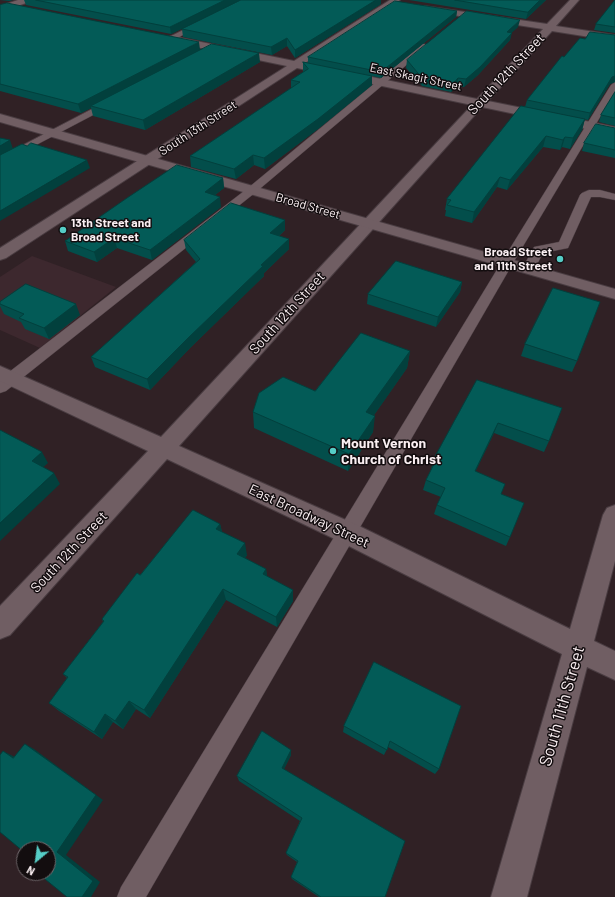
<!DOCTYPE html>
<style>
body{margin:0}
#map{position:relative;width:615px;height:897px;overflow:hidden;background:#302125;font-family:Barlow,sans-serif}
canvas{display:block}
.north{position:absolute;left:16px;top:841px;width:40px;height:40px;box-sizing:border-box;background:#130d0f;border:1px solid #6f676a;border-radius:50%;rotate:209deg;font-size:11px;font-weight:700;line-height:16px;text-align:center;color:#faeff2}
.north::after{content:'';display:block;margin:auto;width:14px;height:18px;background:#55cdc6;clip-path:polygon(50% 0,100% 100%,50% 72%,0 100%)}
</style>
<div id="map">
<canvas width="615" height="897"></canvas>
<div class="north">N</div>
</div>
<script>
const context = document.querySelector('canvas').getContext('2d');
context.lineJoin = 'round';
function fillPath(path, color) { context.fillStyle = color; context.fill(path, 'evenodd'); }
function stroke(path, color, width, dash) { context.strokeStyle = color; context.lineWidth = width; context.lineCap = dash ? 'butt' : 'round'; context.setLineDash(dash || []); context.stroke(path); }
function write(font, color, halo, rows, align = 'center') {
  context.font = font + ' Barlow,sans-serif'; context.lineWidth = 3; context.setLineDash([]); context.textBaseline = 'middle'; context.strokeStyle = halo; context.fillStyle = color; for (const [text, x, y, turn = 0] of rows) {
    context.save(); context.translate(x, y); context.rotate((+turn || 0) * Math.PI / 180); context.textAlign = isNaN(turn) ? turn : align; if (halo) context.strokeText(text, 0, 0); context.fillText(text, 0, 0); context.restore();
  }
}
fillPath(new Path2D(`
 M 32,256 L 116,287 L 40,348 L 0,330 L 0,277 Z`), '#3d282e');
const service = new Path2D(`
 M 203,20 L 207,22 L 205,23 L 172,41 L 166,41 L 165,39 Z
 M 422,44 L 425,44 L 429,46 L 256,192 L 6,391 L 0,393 L 0,379 L 248,188 Z
 M 615,82 L 615,92 L 513,263 L 146,897 L 117,897 L 121,887 L 501,263 L 611,85 Z
 M 113,98 L 116,99 L 117,101 L 116,103 L 0,164 L 0,157 Z
 M 589,190 L 600,190 L 615,194 L 615,200 L 600,197 L 591,197 L 568,248 L 543,253 L 533,272 L 523,272 L 522,269 L 534,247 L 559,242 L 580,195 L 582,193 Z`);
const minor = new Path2D(`
 M 390,0 L 400,0 L 305,63 L 477,99 L 543,29 L 427,11 L 423,8 L 424,6 L 547,24 L 570,0 L 579,0 L 556,26 L 615,35 L 615,41 L 552,31 L 488,101 L 615,127 L 615,135 L 482,107 L 179,446 L 357,525 L 570,629 L 603,515 L 607,508 L 615,505 L 615,561 L 594,641 L 615,651 L 615,680 L 587,667 L 527,897 L 491,897 L 562,654 L 339,541 L 167,459 L 10,635 L 0,639 L 0,606 L 148,451 L 0,381 L 0,366 L 161,437 L 472,105 L 297,68 L 6,258 L 0,260 L 0,248 L 287,66 L 172,42 L 167,39 L 169,37 L 172,36 L 294,61 Z`);
const tertiary = new Path2D(`
 M 18,0 L 30,0 L 29,2 L 0,12 L 0,6 Z
 M 0,114 L 615,289 L 615,299 L 0,122 Z`);
stroke(service, '#493c41', 1);
stroke(minor, '#493c41', 2);
stroke(tertiary, '#493c41', 2);
fillPath(service, '#705e63');
fillPath(minor, '#705e63');
fillPath(tertiary, '#705e63');
fillPath(new Path2D(`
 M 0,0 L 13,0 L 9,1 Z
 M 24,0 L 241,0 L 171,34 L 26,5 Z
 M 409,0 L 546,0 L 526,19 Z
 M 615,0 L 615,33 L 594,30 L 596,24 Z
 M 381,4 L 295,58 L 287,46 L 272,55 L 183,37 L 182,29 Z
 M 0,5 L 200,50 L 260,62 L 145,130 L 93,116 L 91,108 L 81,113 L 0,91 Z
 M 457,11 L 456,17 L 381,78 L 372,76 L 372,85 L 318,129 L 265,169 L 254,165 L 236,179 L 191,167 L 190,156 L 291,89 L 291,80 L 303,72 L 303,62 L 308,63 L 308,57 Z
 M 518,27 L 511,33 L 510,40 L 478,75 L 464,87 L 457,86 L 451,92 L 422,86 L 406,68 L 407,60 Z
 M 615,35 L 615,82 L 610,84 L 588,120 L 525,107 L 527,100 L 564,57 L 585,39 Z
 M 615,92 L 615,126 L 599,122 L 601,115 Z
 M 521,106 L 585,119 L 582,130 L 570,149 L 562,147 L 560,150 L 543,147 L 507,190 L 497,187 L 472,223 L 445,216 L 446,210 L 445,210 L 447,199 Z
 M 615,128 L 615,158 L 582,151 L 584,143 Z
 M 223,178 L 224,188 L 215,195 L 221,207 L 152,260 L 117,248 L 97,262 L 68,251 L 65,241 Z
 M 285,220 L 285,230 L 279,236 L 289,249 L 264,273 L 264,276 L 190,348 L 150,390 L 95,367 L 91,357 L 196,262 L 186,250 L 184,240 Z
 M 462,282 L 460,292 L 436,327 L 367,304 L 368,294 Z
 M 0,302 L 80,315 L 49,339 L 25,329 L 21,322 L 4,314 L 0,306 Z
 M 525,344 L 577,361 L 572,372 L 521,356 Z
 M 410,351 L 407,368 L 374,415 L 373,432 L 348,471 L 254,428 L 253,412 L 315,391 Z
 M 477,380 L 549,441 L 544,452 L 494,433 L 475,472 L 501,494 L 510,537 L 506,546 L 434,514 L 437,505 L 441,497 L 423,490 L 426,480 L 432,469 L 431,469 L 434,459 Z
 M 220,524 L 222,532 L 247,555 L 245,558 L 266,569 L 267,577 L 293,590 L 293,601 L 277,627 L 226,600 L 150,718 L 136,709 L 123,729 L 113,722 L 102,739 L 59,711 L 49,703 L 67,678 L 63,674 L 103,622 L 102,619 L 140,575 Z
 M 374,662 L 439,769 L 435,774 L 388,747 L 384,755 L 343,732 L 344,726 Z
 M 291,750 L 291,755 L 284,769 L 385,897 L 319,897 L 292,879 L 291,877 L 297,862 L 287,855 L 286,853 L 300,821 L 239,781 L 237,776 Z`), '#034e4b');
fillPath(new Path2D(`
 M 225,0 L 241,0 L 171,34 L 170,27 Z
 M 376,0 L 381,0 L 381,4 L 295,58 L 295,50 Z
 M 540,0 L 546,0 L 526,19 L 528,12 Z
 M 457,11 L 456,17 L 381,78 L 381,72 Z
 M 520,20 L 518,27 L 505,39 L 507,32 Z
 M 512,33 L 510,40 L 478,75 L 464,87 L 466,79 Z
 M 287,38 L 287,46 L 272,55 L 271,47 Z
 M 199,42 L 200,50 L 91,106 L 91,108 L 81,113 L 78,104 Z
 M 259,53 L 260,62 L 145,130 L 143,120 Z
 M 372,76 L 372,85 L 318,129 L 265,169 L 264,158 Z
 M 615,76 L 615,82 L 610,84 L 588,120 L 590,113 L 612,77 Z
 M 458,78 L 457,86 L 451,92 L 452,85 Z
 M 585,119 L 582,130 L 570,149 L 573,138 Z
 M 546,136 L 543,147 L 507,190 L 510,180 Z
 M 565,137 L 562,147 L 560,150 L 563,140 Z
 M 10,140 L 13,149 L 0,155 L 0,146 Z
 M 253,155 L 254,165 L 236,179 L 234,169 Z
 M 87,160 L 90,168 L 0,221 L 0,211 Z
 M 500,177 L 497,187 L 472,223 L 474,212 Z
 M 223,178 L 224,188 L 206,202 L 205,192 Z
 M 220,197 L 221,207 L 152,260 L 150,250 Z
 M 285,220 L 285,230 L 271,243 L 270,233 Z
 M 114,238 L 117,248 L 97,262 L 94,252 Z
 M 289,239 L 289,249 L 264,273 L 264,276 L 190,348 L 150,390 L 147,379 L 261,265 Z
 M 462,282 L 460,292 L 436,327 L 438,317 Z
 M 76,304 L 80,315 L 49,339 L 44,328 Z
 M 410,351 L 407,368 L 365,428 L 366,412 Z
 M 375,416 L 373,432 L 348,471 L 349,454 Z
 M 498,423 L 494,433 L 471,481 L 475,471 Z
 M 42,452 L 48,463 L 39,471 L 32,461 Z
 M 54,473 L 60,484 L 0,541 L 0,523 Z
 M 220,524 L 223,536 L 216,529 Z
 M 245,543 L 247,555 L 240,566 L 237,554 Z
 M 266,569 L 268,581 L 263,574 Z
 M 223,589 L 226,600 L 150,718 L 144,710 Z
 M 293,590 L 293,601 L 277,627 L 276,617 Z
 M 129,701 L 136,709 L 123,729 L 115,721 Z
 M 105,714 L 113,722 L 102,739 L 94,732 Z
 M 25,744 L 34,749 L 103,800 L 66,855 L 100,882 L 91,897 L 82,897 L 57,852 Z
 M 291,750 L 291,755 L 282,773 L 282,768 Z
 M 3,751 L 13,756 L 23,763 L 13,758 Z`), '#02403d');
const building = new Path2D(`
 M 36,0 L 225,0 L 170,27 Z
 M 241,0 L 376,0 L 295,50 L 287,38 L 271,47 L 182,29 Z
 M 455,0 L 540,0 L 528,12 Z
 M 615,0 L 615,27 L 596,24 Z
 M 395,1 L 457,11 L 381,72 L 308,57 Z
 M 7,3 L 199,42 L 78,104 L 0,84 L 0,5 Z
 M 467,11 L 520,20 L 507,32 L 512,33 L 480,67 L 466,79 L 458,78 L 452,85 L 423,79 L 407,60 Z
 M 590,32 L 615,35 L 615,76 L 612,77 L 590,113 L 527,100 L 562,56 L 564,57 L 580,38 L 585,39 Z
 M 212,44 L 259,53 L 143,120 L 91,106 Z
 M 303,62 L 372,76 L 318,119 L 264,158 L 253,155 L 234,169 L 190,156 L 300,82 L 291,80 L 308,69 Z
 M 615,92 L 615,118 L 601,115 Z
 M 521,106 L 585,119 L 573,138 L 565,137 L 563,140 L 546,136 L 510,180 L 500,177 L 474,212 L 447,205 L 451,200 L 447,199 Z
 M 596,124 L 615,128 L 615,150 L 584,143 Z
 M 0,138 L 10,140 L 0,146 Z
 M 31,143 L 87,160 L 0,211 L 0,155 L 22,144 L 27,146 Z
 M 177,165 L 223,178 L 205,192 L 220,197 L 150,250 L 114,238 L 94,252 L 65,241 L 127,198 Z
 M 231,203 L 285,220 L 270,233 L 289,239 L 261,265 L 263,266 L 188,338 L 147,379 L 91,357 L 200,259 L 184,240 Z
 M 396,261 L 462,282 L 438,317 L 368,294 Z
 M 26,284 L 76,304 L 44,328 L 19,318 L 24,314 L 0,304 L 0,302 Z
 M 553,288 L 600,302 L 577,361 L 525,344 Z
 M 361,333 L 410,351 L 366,412 L 375,416 L 349,454 L 253,412 L 259,393 L 283,377 L 315,391 Z
 M 477,380 L 562,408 L 549,441 L 498,423 L 475,471 L 505,484 L 501,494 L 524,503 L 510,537 L 437,505 L 445,488 L 426,480 L 436,460 L 434,459 Z
 M 0,430 L 42,452 L 32,461 L 54,473 L 0,523 Z
 M 193,510 L 220,524 L 216,529 L 245,543 L 237,554 L 266,569 L 263,574 L 293,590 L 276,617 L 223,589 L 144,710 L 129,701 L 115,721 L 105,714 L 94,732 L 49,703 L 68,677 L 63,674 L 104,621 L 102,619 L 137,573 L 140,575 Z
 M 374,662 L 461,706 L 439,769 L 390,741 L 387,750 L 344,726 Z
 M 262,731 L 291,750 L 282,768 L 405,841 L 385,897 L 321,897 L 291,877 L 298,861 L 286,853 L 302,818 L 237,776 Z
 M 25,744 L 96,795 L 57,852 L 93,881 L 82,897 L 67,897 L 40,875 L 42,873 L 48,873 L 48,849 L 24,849 L 24,852 L 0,832 L 0,755 L 3,751 L 13,758 Z`);
fillPath(building, '#035b57');
stroke(building, '#02403d', 1);
for (const [x, y, r, color] of [
 [63,230,4,"#55cdc6"],
 [560,259,4,"#55cdc6"],
 [333,451,4,"#55cdc6"]
]) { const dot = new Path2D(); dot.arc(x, y, r, 0, 2 * Math.PI); context.fillStyle = color; context.fill(dot); stroke(dot, '#130d0f', 1.5); }
write('12px', '#faeff2', '#130d0f', [
 ["East Skagit Street",416,77,12],
 ["South 13th Street",198,128,-33],
 ["Broad Street",308,206,16]
]);
write('bold 12px', '#faeff2', '#130d0f', [
 ["13th Street and",71,223],
 ["Broad Street",71,237],
 ["Broad Street",552,252,"right"],
 ["and 11th Street",552,266,"right"]
], 'left');
write('14px', '#faeff2', '#130d0f', [
 ["South 12th Street",506,74,-47],
 ["South 12th Street",287,313,-48],
 ["East Broadway Street",309,516,25],
 ["South 12th Street",69,552,-47]
]);
write('bold 14px', '#faeff2', '#130d0f', [
 ["Mount Vernon",341,443],
 ["Church of Christ",341,459]
], 'left');
write('17px', '#faeff2', '#130d0f', [
 ["South 11th Street",562,706,-74]
]);
</script>
